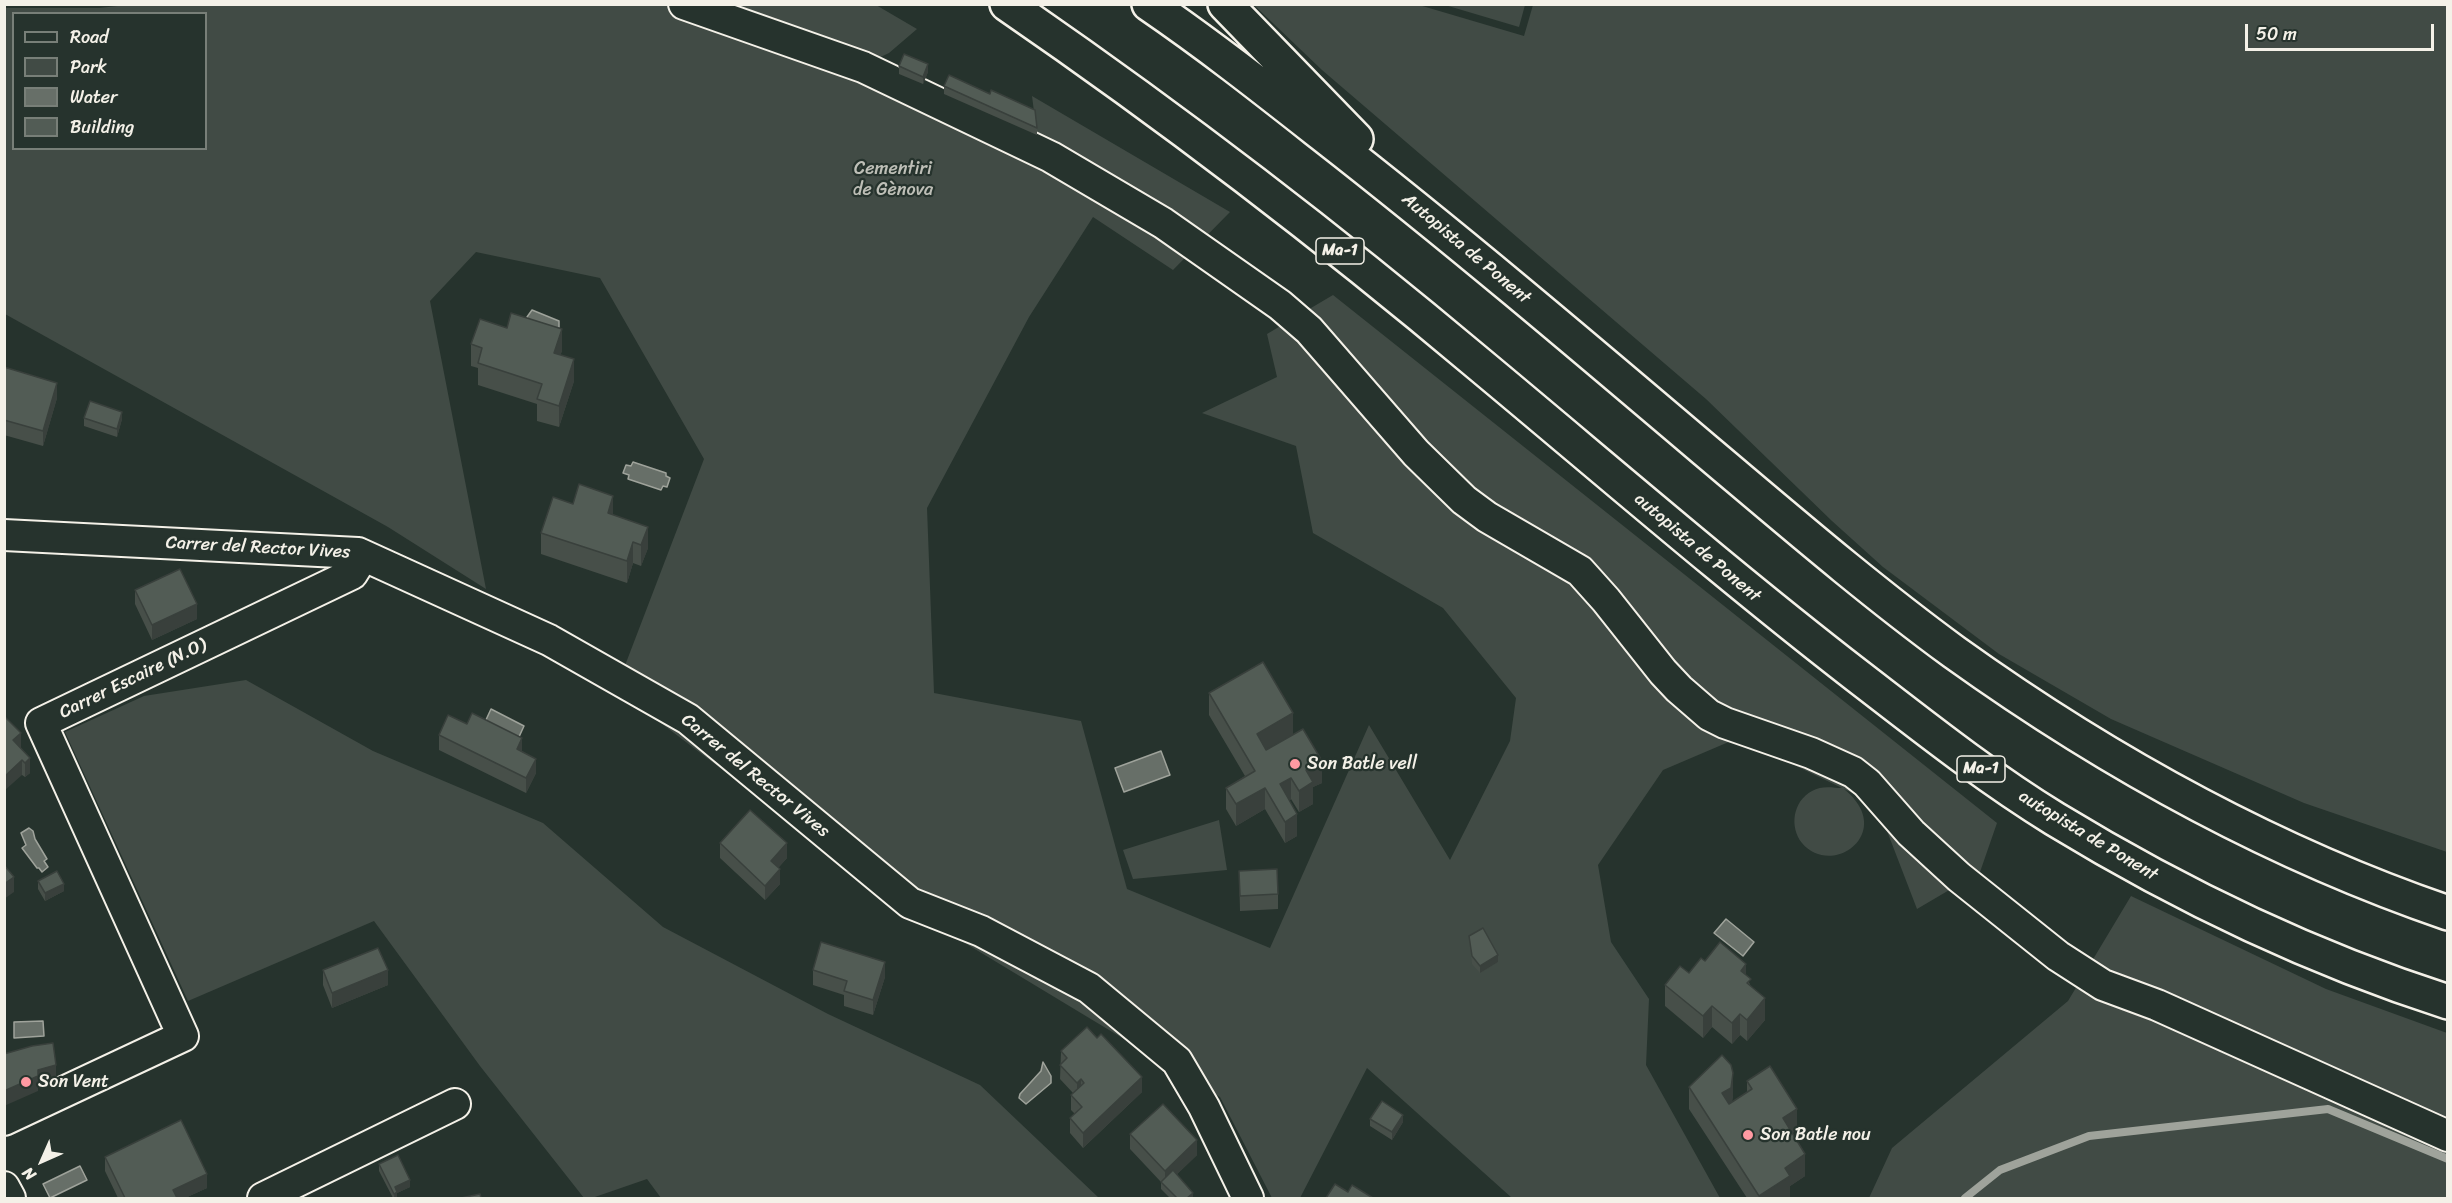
<!DOCTYPE html>
<meta charset="utf-8">
<style>
body{margin:0}
#map{position:relative;width:2452px;height:1203px;overflow:hidden;background:#26332d;font-family:Sriracha,sans-serif}
canvas{display:block}
.frame{position:absolute;inset:0;border:6px solid #f4f1e8;pointer-events:none}
.legend{position:absolute;left:12px;top:12px;width:195px;height:138px;box-sizing:border-box;background:#26332d;border:2px solid #787f78;margin:0;padding:8px 10px;list-style:none;font-size:18px;color:#f4f1e8}
.legend li{display:flex;align-items:center;gap:12px;height:30px}
.legend b{width:30px;border:2px solid #787f78}
.north{position:absolute;left:12px;top:1131px;width:60px;height:60px;-webkit-text-stroke:4px #26332d;paint-order:stroke;rotate:225deg;font-size:16px;font-weight:700;line-height:24px;text-align:center;color:#f4f1e8}
.north::after{content:'';display:block;margin:auto;width:21px;height:27px;background:#f4f1e8;clip-path:polygon(50% 0,100% 100%,50% 72%,0 100%)}
.scale{position:absolute;left:2245px;top:24px;width:189px;height:27px;box-sizing:border-box;border:3px solid #f4f1e8;border-top:0;padding-left:8px;font-size:18px;line-height:21px;white-space:nowrap;color:#f4f1e8;-webkit-text-stroke:4px #26332d;paint-order:stroke}
</style>
<div id="map">
<canvas width="2452" height="1203"></canvas>
<div class="frame"></div>
<ul class="legend">
<li><b style="height:8px;background:#26332d"></b>Road</li>
<li><b style="height:16px;background:#414b45"></b>Park</li>
<li><b style="height:16px;background:#676f68"></b>Water</li>
<li><b style="height:16px;background:#525c55"></b>Building</li>
</ul>
<div class="north">N</div>
<div class="scale">50 m</div>
</div>
<script>
const context = document.querySelector('canvas').getContext('2d');
context.lineJoin = 'round';
function fillPath(path, color) { context.fillStyle = color; context.fill(path, 'evenodd'); }
function stroke(path, color, width, dash) { context.strokeStyle = color; context.lineWidth = width; context.lineCap = dash ? 'butt' : 'round'; context.setLineDash(dash || []); context.stroke(path); }
function write(font, color, halo, rows, align = 'center') {
  context.font = font + ' Sriracha,sans-serif'; context.lineWidth = 4.5; context.setLineDash([]); context.textBaseline = 'middle'; context.strokeStyle = halo; context.fillStyle = color; for (const [text, x, y, turn = 0] of rows) {
    context.save(); context.translate(x, y); context.rotate((+turn || 0) * Math.PI / 180); context.textAlign = isNaN(turn) ? turn : align; if (halo) context.strokeText(text, 0, 0); context.fillText(text, 0, 0); context.restore();
  }
}
fillPath(new Path2D(`
 M 136,4 L 876,5 L 917,29 L 889,53 L 851,71 L 1037,135 L 1032,96 L 1230,212 L 1173,270 L 1093,217 L 1029,317 L 927,508 L 934,693 L 1081,721 L 1127,889 L 1270,948 L 1369,725 L 1450,860 L 1510,741 L 1516,698 L 1443,608 L 1313,533 L 1296,446 L 1202,413 L 1277,377 L 1267,334 L 1333,295 L 1997,823 L 1980,872 L 1917,909 L 1877,805 L 1844,789 C 1897,832 1832,879 1802,843 C 1789,827 1793,801 1812,791 C 1822,785 1833,788 1842,788 L 1738,738 L 1663,770 L 1598,865 L 1611,942 L 1649,999 L 1646,1065 L 1720,1198 L 1512,1198 L 1367,1068 L 1300,1198 L 1272,1198 L 1220,1097 L 897,902 L 616,689 L 704,459 L 600,278 L 476,252 L 430,301 L 486,589 L 388,527 L 5,314 L 5,8 L 99,8 ZM 14,14 L 206,14 L 206,148 L 14,148 Z
 M 1445,5 L 1525,5 L 1519,27 Z
 M 1533,5 L 2447,5 L 2447,852 L 2304,803 L 2111,719 L 1999,654 L 1883,567 L 1832,521 L 1706,399 L 1322,70 L 1254,5 L 1419,5 L 1524,36 Z
 M 246,680 L 373,751 L 543,823 L 663,927 L 828,1014 L 980,1085 L 1099,1198 L 661,1198 L 647,1179 L 592,1198 L 584,1198 L 480,1066 L 374,921 L 188,1001 L 65,732 L 144,696 Z
 M 1219,820 L 1227,870 L 1133,879 L 1123,850 Z
 M 2131,896 L 2326,989 L 2447,1033 L 2447,1198 L 1869,1198 L 1892,1148 L 2068,1001 Z`), '#414b45');
const water = new Path2D(`
 M 532,310 L 559,321 L 559,327 L 555,334 L 526,324 L 527,317 Z
 M 633,462 L 666,473 L 666,476 L 670,478 L 667,487 L 663,486 L 661,490 L 628,479 L 629,475 L 623,473 L 626,465 L 631,466 Z
 M 491,709 L 524,726 L 518,739 L 485,722 Z
 M 1161,751 L 1170,775 L 1124,792 L 1115,768 Z
 M 29,828 L 33,831 L 35,839 L 47,859 L 44,861 L 48,867 L 42,872 L 39,868 L 37,868 L 22,848 L 26,845 L 21,833 Z
 M 1726,919 L 1754,942 L 1743,956 L 1714,933 Z
 M 43,1021 L 44,1036 L 14,1038 L 14,1022 Z
 M 1043,1062 L 1051,1076 L 1051,1083 L 1026,1104 L 1019,1098 L 1020,1094 L 1041,1071 Z
 M 80,1166 L 87,1180 L 50,1198 L 43,1184 Z`);
fillPath(water, '#676f68');
stroke(water, '#9fa39b', 1.5);
stroke(new Path2D(`
 M 1965,1198 L 2000,1170 L 2089,1136 L 2328,1109 L 2448,1159`), '#9fa39b', 8);
const minor = new Path2D(`
 M 684,4 L 863,67 L 1051,157 L 1163,223 L 1280,305 L 1309,330 L 1416,453 L 1464,500 L 1487,517 L 1580,571 L 1606,600 L 1663,672 L 1679,689 L 1709,715 L 1725,723 L 1811,753 L 1853,772 L 1867,783 L 1911,833 L 1959,877 L 2058,956 L 2103,985 L 2157,1005 L 2448,1136
 M 4,535 L 358,553 L 549,640 L 688,719 L 910,903 L 981,931 L 1089,988 L 1177,1061 L 1204,1107 L 1248,1198
 M 4,1120 L 183,1036 L 41,723 L 352,574 L 357,566 L 358,553
 M 4,1187 L 10,1198
 M 263,1198 L 455,1104`);
const highway = new Path2D(`
 M 1007,4 C 1170,116 1328,237 1479,364 C 1604,468 1726,574 1855,674 C 1920,724 1985,776 2055,819 C 2178,894 2311,958 2448,1002
 M 1149,4 C 1209,45 1266,90 1322,134 C 1453,236 1579,343 1705,450 C 1787,519 1868,589 1954,652 C 2106,761 2270,852 2448,913
 M 1225,4 L 1356,139`);
stroke(minor, '#f4f1e8', 34);
stroke(highway, '#f4f1e8', 38);
stroke(minor, '#26332d', 30);
stroke(highway, '#26332d', 33);
fillPath(new Path2D(`
 M 899,66 L 928,72 L 923,84 L 899,74 Z
 M 944,86 L 1037,128 L 1037,135 L 944,94 Z
 M 507,328 L 562,351 L 560,355 L 574,381 L 559,427 L 537,421 L 537,404 L 478,385 L 478,368 L 471,366 L 471,344 Z
 M 4,367 L 57,398 L 43,446 L 4,435 Z
 M 84,418 L 122,419 L 117,437 L 84,426 Z
 M 573,504 L 613,515 L 648,548 L 641,566 L 633,563 L 627,583 L 541,554 L 541,533 Z
 M 135,590 L 197,619 L 152,640 L 135,604 Z
 M 1209,693 L 1293,734 L 1322,783 L 1313,787 L 1313,804 L 1299,812 L 1291,799 L 1289,801 L 1297,836 L 1285,843 L 1265,809 L 1236,826 L 1226,809 L 1226,788 L 1245,776 L 1209,715 Z
 M 4,716 L 21,748 L 30,773 L 25,777 L 22,775 Z
 M 439,735 L 522,752 L 536,773 L 526,793 L 439,750 Z
 M 720,843 L 787,858 L 778,868 L 780,884 L 765,900 L 720,858 Z
 M 1239,871 L 1278,894 L 1278,909 L 1240,911 Z
 M 38,881 L 64,891 L 45,901 L 38,889 Z
 M 1469,936 L 1498,962 L 1480,973 L 1472,964 Z
 M 1705,961 L 1746,975 L 1765,1020 L 1747,1041 L 1740,1035 L 1732,1044 L 1712,1027 L 1703,1038 L 1665,1006 L 1665,985 L 1689,973 Z
 M 323,970 L 388,985 L 332,1008 L 323,985 Z
 M 813,970 L 885,977 L 873,1015 L 844,1006 L 844,995 L 813,985 Z
 M 1061,1051 L 1142,1092 L 1083,1148 L 1070,1133 L 1070,1118 L 1075,1114 L 1071,1110 L 1071,1095 L 1073,1093 L 1060,1079 Z
 M 1747,1081 L 1797,1130 L 1792,1133 L 1805,1176 L 1790,1186 L 1790,1198 L 1747,1198 L 1689,1109 L 1689,1087 L 1733,1095 L 1732,1102 L 1747,1093 Z
 M 1370,1119 L 1403,1122 L 1392,1140 L 1370,1126 Z
 M 1130,1134 L 1197,1155 L 1177,1174 L 1193,1198 L 1170,1198 L 1161,1189 L 1161,1182 L 1130,1149 Z
 M 105,1157 L 207,1188 L 185,1198 L 118,1198 L 105,1171 Z
 M 379,1164 L 410,1187 L 397,1193 L 397,1198 L 393,1198 L 379,1171 Z`), '#474f49');
fillPath(new Path2D(`
 M 928,64 L 928,72 L 923,84 L 923,77 Z
 M 562,329 L 562,351 L 554,374 L 554,353 Z
 M 574,359 L 574,381 L 559,427 L 559,406 Z
 M 57,383 L 57,398 L 43,446 L 43,431 Z
 M 122,412 L 122,419 L 117,437 L 117,429 Z
 M 613,496 L 613,517 L 608,513 Z
 M 648,527 L 648,548 L 641,566 L 641,545 Z
 M 633,542 L 633,563 L 627,583 L 627,561 Z
 M 197,604 L 197,619 L 152,640 L 152,625 Z
 M 1293,713 L 1293,735 L 1257,756 L 1257,734 Z
 M 21,733 L 21,748 L 13,755 L 13,740 Z
 M 522,738 L 522,752 L 517,749 Z
 M 30,758 L 30,773 L 25,777 L 25,763 Z
 M 536,759 L 536,773 L 526,793 L 526,778 Z
 M 22,760 L 22,775 L 4,791 L 4,777 Z
 M 1322,761 L 1322,783 L 1313,787 L 1313,804 L 1299,812 L 1299,791 L 1306,770 Z
 M 1291,778 L 1291,799 L 1280,806 L 1280,784 Z
 M 1265,788 L 1265,809 L 1236,826 L 1236,804 Z
 M 1297,814 L 1297,836 L 1285,843 L 1285,822 Z
 M 787,843 L 787,858 L 771,876 L 771,861 Z
 M 780,869 L 780,884 L 765,900 L 765,886 Z
 M 14,877 L 14,892 L 4,899 L 4,884 Z
 M 64,884 L 64,891 L 45,901 L 45,893 Z
 M 1498,955 L 1498,962 L 1480,973 L 1480,966 Z
 M 885,962 L 885,977 L 873,1015 L 873,1000 Z
 M 1746,964 L 1746,986 L 1741,971 Z
 M 388,970 L 388,985 L 332,1008 L 332,993 Z
 M 1765,998 L 1765,1020 L 1747,1041 L 1747,1020 Z
 M 1712,1006 L 1712,1027 L 1703,1038 L 1703,1016 Z
 M 1740,1014 L 1740,1035 L 1732,1044 L 1732,1023 Z
 M 56,1065 L 56,1080 L 38,1085 L 38,1091 L 4,1106 L 4,1091 L 38,1070 Z
 M 1733,1073 L 1733,1095 L 1731,1110 L 1722,1093 Z
 M 1142,1077 L 1142,1092 L 1083,1148 L 1083,1133 Z
 M 1081,1079 L 1081,1094 L 1077,1097 L 1077,1083 Z
 M 1797,1109 L 1797,1130 L 1783,1140 L 1783,1118 Z
 M 1403,1115 L 1403,1122 L 1392,1140 L 1392,1132 Z
 M 1197,1140 L 1197,1155 L 1165,1186 L 1165,1171 Z
 M 1805,1154 L 1805,1176 L 1790,1186 L 1790,1198 L 1759,1198 L 1759,1196 L 1785,1168 Z
 M 207,1174 L 207,1188 L 185,1198 L 173,1198 L 173,1190 Z
 M 410,1180 L 410,1187 L 397,1193 L 397,1198 L 394,1198 L 395,1187 Z
 M 1193,1193 L 1193,1198 L 1187,1198 Z`), '#39403c');
const building = new Path2D(`
 M 904,54 L 928,64 L 923,77 L 899,66 Z
 M 949,75 L 990,94 L 991,90 L 1035,110 L 1037,128 L 944,86 Z
 M 511,313 L 562,329 L 554,353 L 574,359 L 559,406 L 537,399 L 542,384 L 478,363 L 482,348 L 471,344 L 480,319 L 507,328 Z
 M 4,367 L 57,383 L 43,431 L 4,420 Z
 M 90,401 L 122,412 L 117,429 L 84,418 Z
 M 579,484 L 613,496 L 608,513 L 648,527 L 641,545 L 633,542 L 627,561 L 541,533 L 553,497 L 573,504 Z
 M 180,569 L 197,604 L 152,625 L 135,590 Z
 M 1263,662 L 1293,713 L 1257,734 L 1266,750 L 1303,729 L 1322,761 L 1306,770 L 1313,782 L 1299,791 L 1291,778 L 1280,784 L 1297,814 L 1285,822 L 1265,788 L 1236,804 L 1226,788 L 1255,771 L 1209,693 Z
 M 472,713 L 522,738 L 517,749 L 536,759 L 526,778 L 439,735 L 448,715 L 467,724 Z
 M 4,716 L 21,733 L 13,740 L 30,758 L 25,763 L 22,760 L 4,777 Z
 M 750,810 L 787,843 L 771,861 L 780,869 L 765,886 L 720,843 Z
 M 4,865 L 14,877 L 4,884 Z
 M 1277,869 L 1278,894 L 1240,896 L 1239,871 Z
 M 57,871 L 64,884 L 45,893 L 38,881 Z
 M 1483,928 L 1498,955 L 1480,966 L 1472,956 L 1469,936 Z
 M 821,942 L 885,962 L 873,1000 L 844,991 L 847,981 L 813,970 Z
 M 1720,942 L 1746,964 L 1741,971 L 1751,979 L 1747,983 L 1765,998 L 1747,1020 L 1740,1014 L 1732,1023 L 1712,1006 L 1703,1016 L 1665,985 L 1680,966 L 1689,973 L 1701,958 L 1705,961 Z
 M 378,948 L 388,970 L 332,993 L 323,970 Z
 M 1087,1027 L 1097,1038 L 1101,1034 L 1142,1077 L 1083,1133 L 1070,1118 L 1082,1107 L 1071,1095 L 1084,1083 L 1081,1079 L 1077,1083 L 1060,1065 L 1067,1058 L 1061,1051 Z
 M 53,1043 L 56,1065 L 38,1070 L 38,1076 L 4,1091 L 4,1054 L 32,1046 Z
 M 1722,1055 L 1731,1065 L 1733,1073 L 1731,1088 L 1722,1093 L 1729,1104 L 1752,1089 L 1747,1081 L 1770,1066 L 1797,1109 L 1783,1118 L 1805,1154 L 1785,1168 L 1790,1176 L 1759,1196 L 1689,1087 Z
 M 1382,1101 L 1403,1115 L 1392,1132 L 1370,1119 Z
 M 1163,1104 L 1197,1140 L 1165,1171 L 1130,1134 Z
 M 181,1120 L 207,1174 L 173,1190 L 177,1198 L 125,1198 L 105,1157 Z
 M 398,1155 L 410,1180 L 395,1187 L 397,1192 L 394,1194 L 379,1164 Z
 M 1173,1170 L 1193,1193 L 1187,1198 L 1177,1198 L 1161,1182 Z
 M 1335,1184 L 1348,1192 L 1352,1185 L 1373,1198 L 1326,1198 Z
 M 480,1194 L 481,1198 L 461,1198 Z`);
fillPath(building, '#525c55');
stroke(building, '#39403c', 1.5);
for (const [x, y, r, color] of [
 [1295,764,6,"#ff9aa2"],
 [26,1082,6,"#ff9aa2"],
 [1748,1135,6,"#ff9aa2"]
]) { const dot = new Path2D(); dot.arc(x, y, r, 0, 2 * Math.PI); context.fillStyle = color; context.fill(dot); stroke(dot, '#26332d', 2); }
for (const [x, y, w] of [
 [1340,251,48],
 [1981,769,48]
]) { const box = new Path2D(); box.roundRect(x - w / 2, y - 13, w, 26, 4.5); context.fillStyle = '#26332d'; context.fill(box); stroke(box, '#f4f1e8', 1.5); }
write('bold 16px', '#f4f1e8', null, [
 ["Ma-1",1340,251],
 ["Ma-1",1981,769]
]);
write('18px', '#bebfb7', '#26332d', [
 ["Cementiri",893,169],
 ["de Gènova",893,190]
]);
write('18px', '#f4f1e8', '#26332d', [
 ["Autopista de Ponent",1466,249,40],
 ["Carrer del Rector Vives",258,548,3],
 ["autopista de Ponent",1697,548,40],
 ["Carrer Escaire (N.O)",133,679,-26],
 ["Carrer del Rector Vives",755,776,39],
 ["autopista de Ponent",2088,836,31]
]);
write('18px', '#f4f1e8', '#26332d', [
 ["Son Batle vell",1307,764],
 ["Son Vent",38,1082],
 ["Son Batle nou",1760,1135]
], 'left');
</script>
